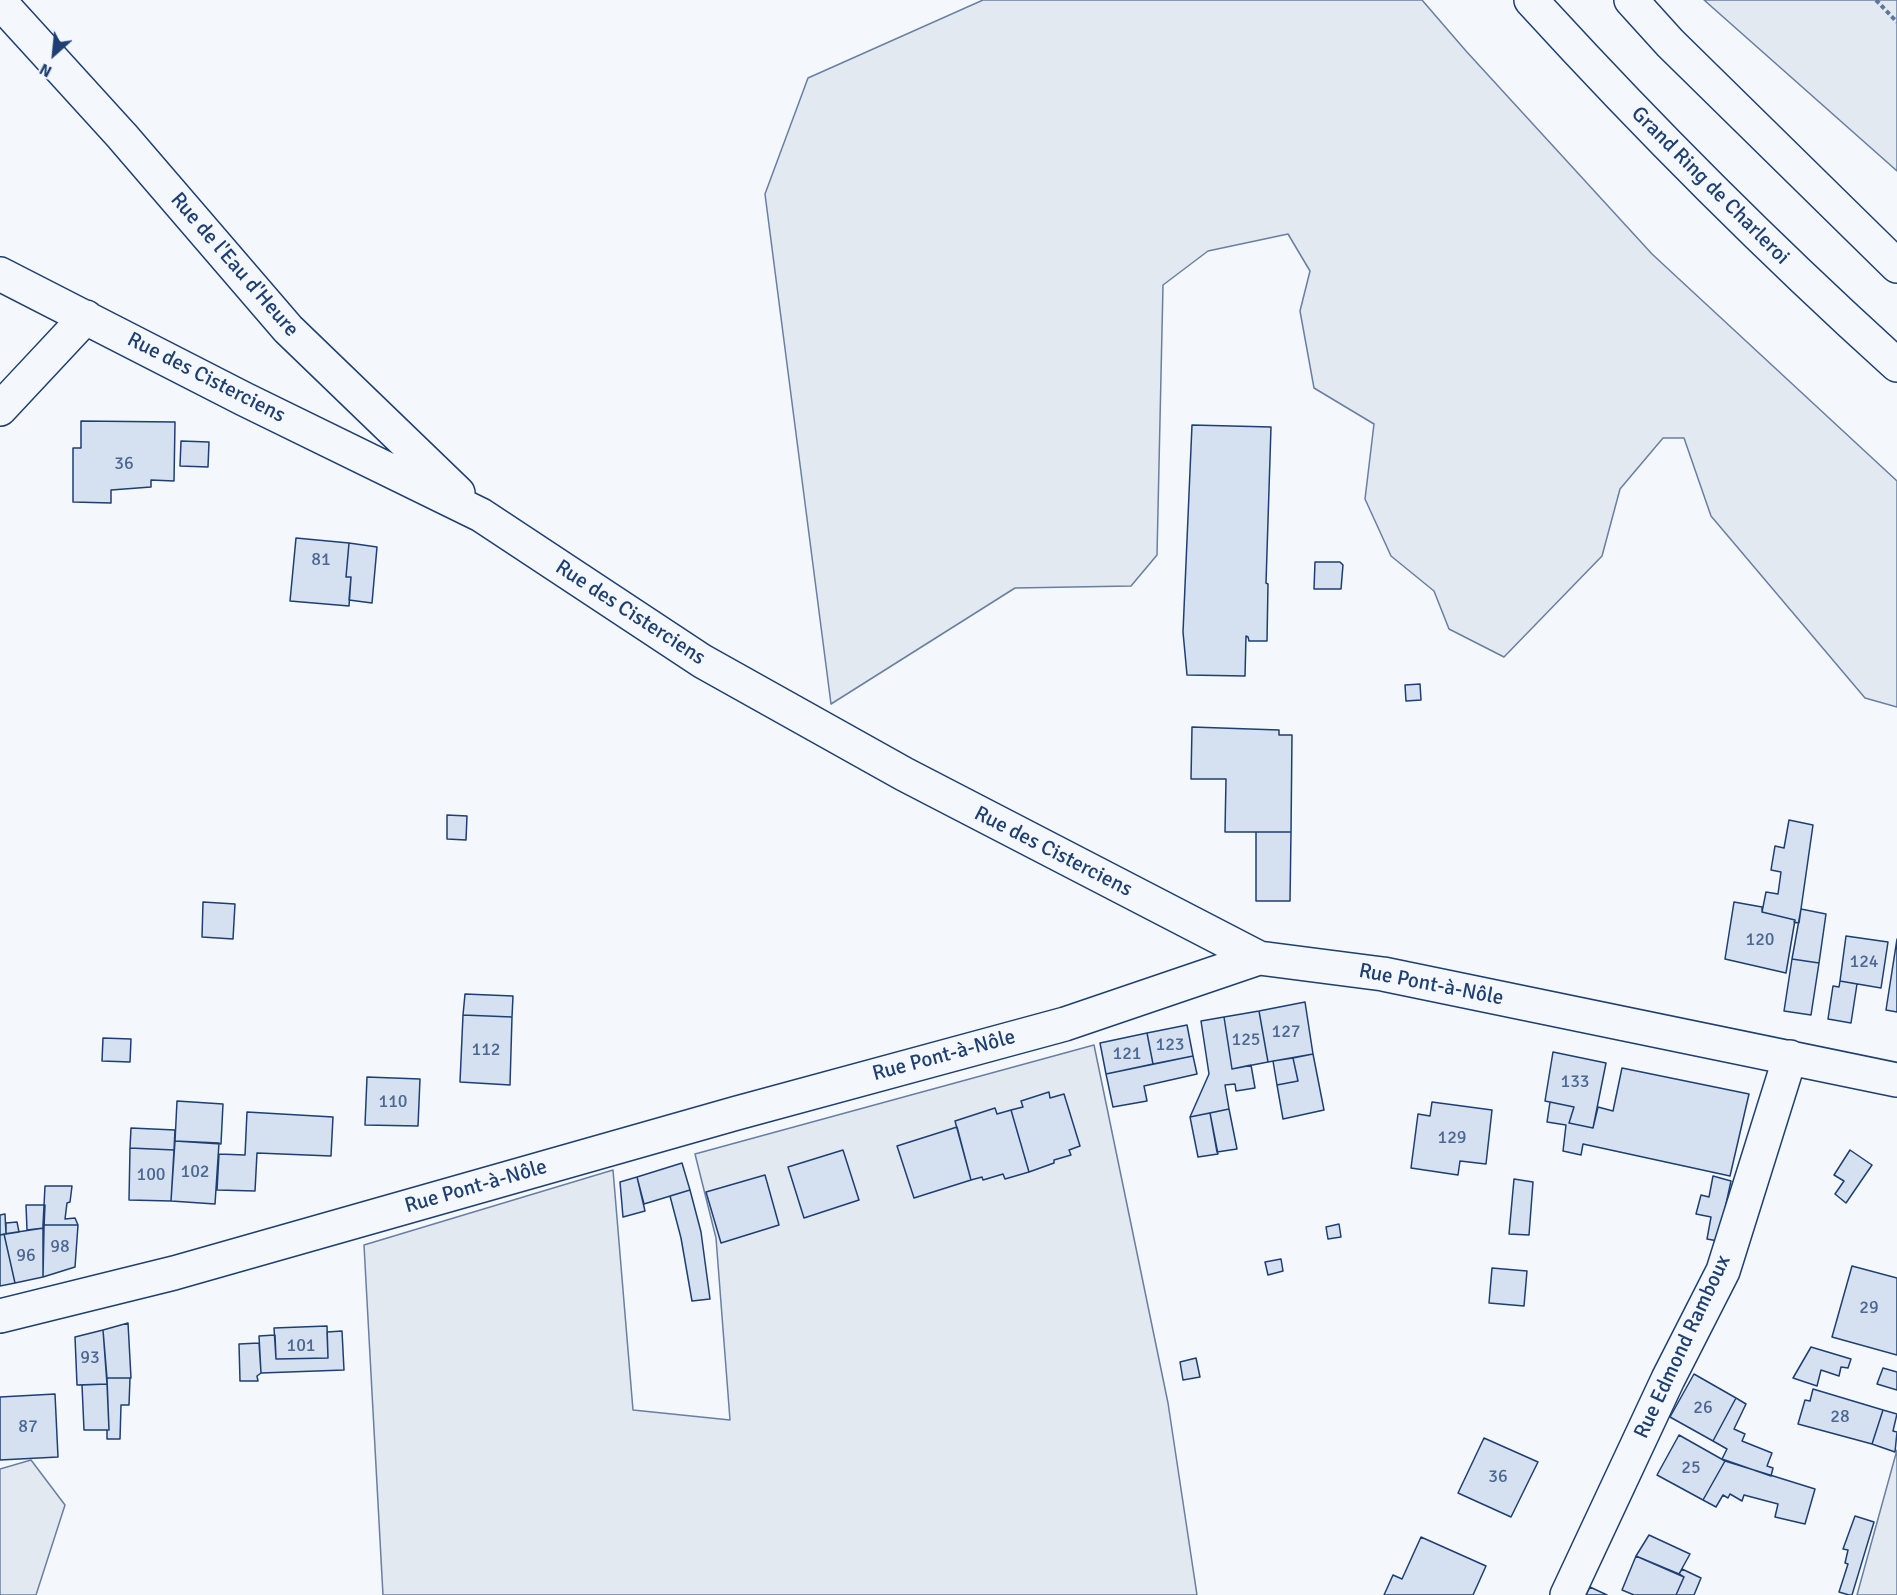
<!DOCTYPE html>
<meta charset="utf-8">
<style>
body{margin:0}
#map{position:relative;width:1897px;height:1595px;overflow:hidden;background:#f4f7fb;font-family:Signika,sans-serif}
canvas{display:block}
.north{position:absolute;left:24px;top:24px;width:60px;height:60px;-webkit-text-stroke:4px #f4f7fb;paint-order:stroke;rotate:207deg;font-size:16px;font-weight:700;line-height:24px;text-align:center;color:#1d3f73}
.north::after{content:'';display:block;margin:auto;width:21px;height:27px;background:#1d3f73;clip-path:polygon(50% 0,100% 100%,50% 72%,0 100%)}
</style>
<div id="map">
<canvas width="1897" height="1595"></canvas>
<div class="north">N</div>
</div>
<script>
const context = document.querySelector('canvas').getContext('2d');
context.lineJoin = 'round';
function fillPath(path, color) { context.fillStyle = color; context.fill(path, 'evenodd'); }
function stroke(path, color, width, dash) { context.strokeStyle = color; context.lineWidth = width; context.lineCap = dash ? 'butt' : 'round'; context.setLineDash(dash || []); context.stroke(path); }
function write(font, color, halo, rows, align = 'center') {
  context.font = font + ' Signika,sans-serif'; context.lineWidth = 4.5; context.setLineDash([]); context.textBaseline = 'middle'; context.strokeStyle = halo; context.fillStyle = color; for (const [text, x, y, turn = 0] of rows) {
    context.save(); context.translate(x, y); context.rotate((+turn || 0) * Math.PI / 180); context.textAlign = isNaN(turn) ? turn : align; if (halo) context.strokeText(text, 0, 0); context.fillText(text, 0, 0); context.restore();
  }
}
const green = new Path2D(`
 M 983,0 L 1422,0 L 1466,51 L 1652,254 L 1897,481 L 1897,707 L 1865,698 L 1711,516 L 1684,438 L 1663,438 L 1620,489 L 1602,556 L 1504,657 L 1449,629 L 1434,591 L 1391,556 L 1365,499 L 1374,424 L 1314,388 L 1300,311 L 1310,271 L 1288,234 L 1208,251 L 1163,285 L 1157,555 L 1131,586 L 1015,588 L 831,704 L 765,194 L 808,78 Z
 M 1704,0 L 1897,0 L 1897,171 Z
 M 1094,1045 L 1168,1403 L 1197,1595 L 383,1595 L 364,1245 L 613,1170 L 633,1410 L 730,1420 L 716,1238 L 695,1154 Z
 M 1897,1450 L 1897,1595 L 1857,1595 Z
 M 31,1460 L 65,1505 L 36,1595 L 0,1595 L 0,1469 Z`);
fillPath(green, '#e3e9f0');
stroke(green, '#687fa3', 1.5);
const building = new Path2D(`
 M 81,421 L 175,422 L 174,481 L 151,480 L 151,487 L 111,490 L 111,503 L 73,502 L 73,448 L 81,448 Z
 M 1192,425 L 1271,427 L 1266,583 L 1268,584 L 1267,641 L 1249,641 L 1248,637 L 1246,636 L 1245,676 L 1187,675 L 1183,632 Z
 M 181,441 L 209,442 L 208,467 L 180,466 Z
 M 296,538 L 349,543 L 346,577 L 351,577 L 349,606 L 290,601 Z
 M 349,543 L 377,547 L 372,603 L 349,600 L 351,577 L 346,577 Z
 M 1315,562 L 1340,562 L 1343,565 L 1341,589 L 1314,589 Z
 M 1420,684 L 1421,700 L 1406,701 L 1405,685 Z
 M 1192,727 L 1279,730 L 1279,735 L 1292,735 L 1291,832 L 1225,832 L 1226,779 L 1191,779 Z
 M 447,815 L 467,816 L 466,840 L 447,839 Z
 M 1789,820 L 1813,825 L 1799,923 L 1794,922 L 1795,920 L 1762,912 L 1766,892 L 1778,894 L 1781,872 L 1771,870 L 1775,846 L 1784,848 Z
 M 1256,832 L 1291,832 L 1290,901 L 1256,901 Z
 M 203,902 L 235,904 L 233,939 L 202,937 Z
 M 1734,902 L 1762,907 L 1762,912 L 1795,920 L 1786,973 L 1725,959 Z
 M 1801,909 L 1826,914 L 1819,963 L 1792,959 Z
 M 1846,936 L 1888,942 L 1881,988 L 1840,981 Z
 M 1897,939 L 1897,1012 L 1886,1010 Z
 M 1792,959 L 1819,963 L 1811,1015 L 1784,1011 Z
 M 1840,981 L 1857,984 L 1851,1023 L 1828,1019 L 1833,986 L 1839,987 Z
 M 465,994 L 513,996 L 512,1017 L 463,1015 Z
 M 1305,1002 L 1313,1054 L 1268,1062 L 1259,1011 Z
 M 1259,1011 L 1268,1062 L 1232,1069 L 1224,1017 Z
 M 463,1015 L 512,1017 L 510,1085 L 460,1082 Z
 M 1224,1017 L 1232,1069 L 1251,1065 L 1255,1088 L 1236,1091 L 1235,1084 L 1225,1085 L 1229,1109 L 1190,1117 L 1209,1074 L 1201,1021 Z
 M 1187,1025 L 1193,1056 L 1153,1064 L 1147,1033 Z
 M 1147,1033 L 1153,1064 L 1106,1074 L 1100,1043 Z
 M 103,1038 L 131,1039 L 130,1062 L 102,1061 Z
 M 1553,1052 L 1606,1063 L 1593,1128 L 1569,1123 L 1574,1107 L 1545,1101 Z
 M 1313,1054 L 1324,1110 L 1283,1119 L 1277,1085 L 1298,1081 L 1293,1058 Z
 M 1193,1056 L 1197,1074 L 1144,1086 L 1147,1101 L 1113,1107 L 1106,1074 Z
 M 1293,1058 L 1298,1081 L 1277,1085 L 1273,1061 Z
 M 1622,1068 L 1749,1094 L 1730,1176 L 1583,1144 L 1581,1155 L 1563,1151 L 1566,1125 L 1547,1122 L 1550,1102 L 1574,1107 L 1569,1123 L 1593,1128 L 1598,1107 L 1613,1111 Z
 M 367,1077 L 420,1079 L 418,1126 L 365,1125 Z
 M 1049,1092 L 1050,1098 L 1064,1094 L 1080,1146 L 1069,1150 L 1071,1155 L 1054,1160 L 1054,1163 L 1029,1172 L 1011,1110 L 1023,1107 L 1021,1101 Z
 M 177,1101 L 223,1104 L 221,1144 L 175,1141 Z
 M 1432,1102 L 1492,1110 L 1486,1164 L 1460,1161 L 1458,1175 L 1411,1168 L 1418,1114 L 1430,1116 Z
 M 995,1108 L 997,1114 L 1011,1110 L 1029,1172 L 1005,1179 L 1003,1174 L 983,1180 L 982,1177 L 971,1180 L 955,1121 Z
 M 1229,1109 L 1237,1149 L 1217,1152 L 1210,1113 Z
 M 247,1112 L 333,1117 L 331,1156 L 257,1153 L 255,1191 L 217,1190 L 219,1154 L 245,1155 Z
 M 1210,1113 L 1218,1154 L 1198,1157 L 1190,1117 Z
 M 957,1127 L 971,1180 L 914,1198 L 897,1146 Z
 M 131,1128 L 175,1130 L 174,1150 L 130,1148 Z
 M 175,1141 L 219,1143 L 215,1204 L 171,1201 Z
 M 130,1148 L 174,1150 L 171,1201 L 129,1200 Z
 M 843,1150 L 859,1200 L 804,1218 L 788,1167 Z
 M 1850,1150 L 1872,1165 L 1846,1203 L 1835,1194 L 1844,1181 L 1834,1175 Z
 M 682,1163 L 690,1190 L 644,1204 L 637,1177 Z
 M 765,1175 L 779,1225 L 721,1243 L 706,1192 Z
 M 1713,1176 L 1731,1181 L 1718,1241 L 1707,1239 L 1711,1217 L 1696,1214 L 1701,1195 L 1709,1197 Z
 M 637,1177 L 645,1211 L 623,1217 L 620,1182 Z
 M 1514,1179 L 1533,1182 L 1529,1235 L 1509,1234 Z
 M 45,1186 L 72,1186 L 70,1202 L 67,1203 L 65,1219 L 75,1218 L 78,1225 L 43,1225 Z
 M 690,1190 L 701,1232 L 710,1299 L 692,1301 L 681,1238 L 670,1196 Z
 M 26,1205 L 45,1205 L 44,1228 L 27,1230 Z
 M 5,1214 L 6,1234 L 0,1235 L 0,1215 Z
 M 17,1222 L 19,1232 L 6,1234 L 6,1223 Z
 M 1339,1224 L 1341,1237 L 1328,1239 L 1326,1227 Z
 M 43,1225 L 78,1225 L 75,1267 L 43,1277 Z
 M 44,1228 L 43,1277 L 15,1283 L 4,1234 Z
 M 4,1234 L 15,1283 L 0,1286 L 0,1235 Z
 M 1281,1259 L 1283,1271 L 1268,1275 L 1265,1262 Z
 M 1852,1266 L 1897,1278 L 1897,1355 L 1832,1337 Z
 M 1492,1268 L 1527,1271 L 1524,1306 L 1489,1303 Z
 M 128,1323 L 131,1378 L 107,1378 L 103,1330 Z
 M 327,1326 L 328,1358 L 276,1359 L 274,1328 Z
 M 103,1330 L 107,1384 L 77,1385 L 75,1337 Z
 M 342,1331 L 344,1370 L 261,1373 L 259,1336 L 275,1335 L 276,1359 L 328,1358 L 327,1332 Z
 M 259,1343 L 261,1373 L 257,1376 L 258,1381 L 240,1381 L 239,1344 Z
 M 1811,1347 L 1851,1359 L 1848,1368 L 1841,1367 L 1839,1376 L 1821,1370 L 1817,1386 L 1793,1378 Z
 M 1196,1358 L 1200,1377 L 1183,1380 L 1180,1362 Z
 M 1883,1368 L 1897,1372 L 1897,1390 L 1877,1384 Z
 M 1694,1374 L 1736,1398 L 1713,1441 L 1670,1417 Z
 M 107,1378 L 130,1378 L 129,1405 L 121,1405 L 120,1439 L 107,1439 L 107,1430 L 109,1430 Z
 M 107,1384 L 109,1430 L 84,1430 L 82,1385 Z
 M 1813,1389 L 1883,1410 L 1872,1444 L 1798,1424 L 1805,1400 L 1810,1401 Z
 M 55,1394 L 58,1457 L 0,1460 L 0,1397 Z
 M 1736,1398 L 1746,1404 L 1734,1429 L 1745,1434 L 1742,1441 L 1772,1453 L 1767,1466 L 1773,1468 L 1771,1476 L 1722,1459 L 1727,1449 L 1713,1441 Z
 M 1883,1410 L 1897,1414 L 1893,1431 L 1897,1432 L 1895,1452 L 1872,1444 Z
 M 1679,1435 L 1725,1461 L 1703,1500 L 1657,1475 Z
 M 1484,1438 L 1538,1462 L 1511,1517 L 1458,1493 Z
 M 1725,1461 L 1815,1489 L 1805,1524 L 1775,1517 L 1778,1504 L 1744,1495 L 1742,1501 L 1730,1494 L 1728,1498 L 1723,1495 L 1716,1507 L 1703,1500 Z
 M 1855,1516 L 1874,1522 L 1852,1595 L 1849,1595 L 1839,1592 L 1848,1564 L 1845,1563 L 1848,1550 L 1843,1549 Z
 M 1649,1535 L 1690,1554 L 1679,1574 L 1636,1556 Z
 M 1421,1537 L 1486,1566 L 1473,1595 L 1384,1595 L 1393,1575 L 1402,1579 Z
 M 1636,1556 L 1684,1577 L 1676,1595 L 1634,1595 L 1622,1590 Z
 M 1682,1569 L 1701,1578 L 1694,1595 L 1676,1595 L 1684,1577 L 1679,1574 Z
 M 1590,1587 L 1607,1595 L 1586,1595 Z`);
fillPath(building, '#d5e0f0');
stroke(building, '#1d3f73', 1.5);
const minor = new Path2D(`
 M 0,2 L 122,136 L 288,329 L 458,493
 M 0,274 L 244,399 L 481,515 L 702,661 L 904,774 L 1259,958
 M 0,409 L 86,317
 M 0,1316 L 174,1273 L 737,1113 L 1065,1024 L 1259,958 L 1383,974 L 1897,1080
 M 1567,1595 L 1668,1379 L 1723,1271 L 1790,1057`);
const motorway = new Path2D(`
 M 1531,0 C 1647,127 1769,249 1897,365
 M 1631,0 L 1670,43 L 1897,266`);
stroke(minor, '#1d3f73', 36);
stroke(motorway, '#1d3f73', 36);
stroke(new Path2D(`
 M 1876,0 L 1897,22`), '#5e769c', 4, [4.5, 3]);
stroke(minor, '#f4f7fb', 33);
stroke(motorway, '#f4f7fb', 33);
write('18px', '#4b6792', null, [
 ["36",124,464],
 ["81",321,560],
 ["120",1760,940],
 ["124",1864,962],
 ["127",1286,1032],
 ["125",1246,1040],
 ["123",1170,1045],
 ["112",486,1050],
 ["121",1127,1054],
 ["133",1575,1082],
 ["110",393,1102],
 ["129",1452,1138],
 ["102",195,1172],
 ["100",151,1175],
 ["98",60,1247],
 ["96",26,1256],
 ["29",1869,1308],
 ["101",301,1346],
 ["93",90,1358],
 ["26",1703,1408],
 ["28",1840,1417],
 ["87",28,1427],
 ["25",1691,1468],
 ["36",1498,1477]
]);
write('21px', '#1d3f73', '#f4f7fb', [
 ["Grand Ring de Charleroi",1710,186,45],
 ["Rue de l'Eau d'Heure",234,265,49],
 ["Rue des Cisterciens",206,378,27],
 ["Rue des Cisterciens",630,613,33],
 ["Rue des Cisterciens",1053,852,27],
 ["Rue Pont-à-Nôle",1431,985,11],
 ["Rue Pont-à-Nôle",944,1056,-15],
 ["Rue Pont-à-Nôle",476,1187,-16],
 ["Rue Edmond Ramboux",1683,1347,-65]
]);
</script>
